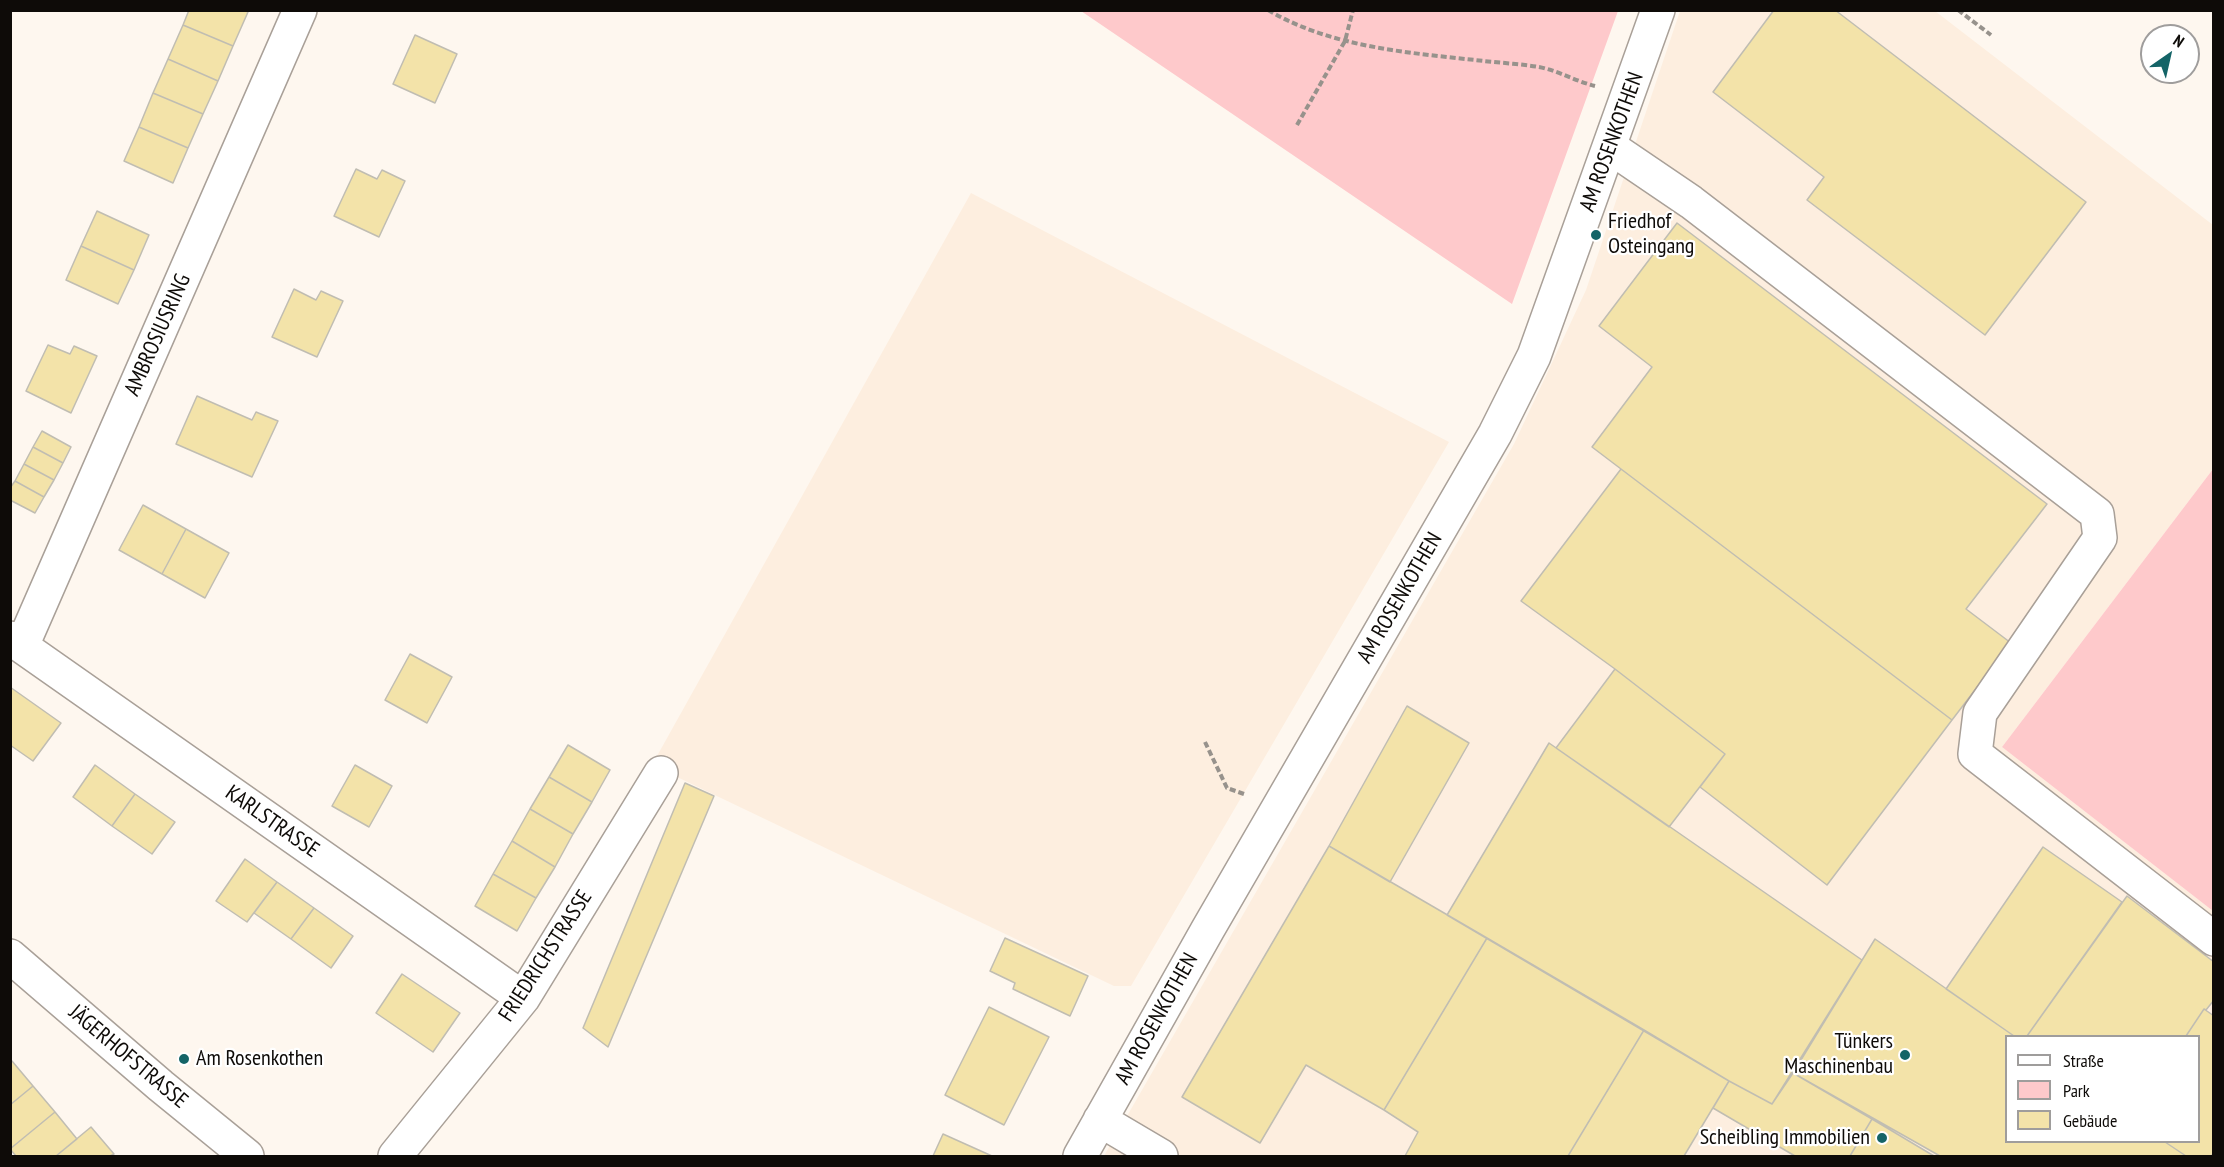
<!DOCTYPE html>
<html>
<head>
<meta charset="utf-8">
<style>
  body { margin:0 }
  #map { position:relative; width:2224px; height:1167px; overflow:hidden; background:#fef7ef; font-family:"PT Sans Narrow",sans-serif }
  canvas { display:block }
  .frame { position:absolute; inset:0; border:12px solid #0e0b08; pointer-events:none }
  .legend { position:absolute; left:2005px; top:1035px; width:195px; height:108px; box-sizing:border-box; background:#fff; border:2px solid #9f9d9c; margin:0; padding:8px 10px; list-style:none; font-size:18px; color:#0e0b08 }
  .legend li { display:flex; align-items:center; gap:12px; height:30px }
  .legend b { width:30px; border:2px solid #9f9d9c }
  .north { position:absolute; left:2140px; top:24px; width:60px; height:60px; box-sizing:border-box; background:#fff; border:2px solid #9f9d9c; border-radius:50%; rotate:34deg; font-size:16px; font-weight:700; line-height:24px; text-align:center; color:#0e0b08 }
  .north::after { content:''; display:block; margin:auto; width:21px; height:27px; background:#146467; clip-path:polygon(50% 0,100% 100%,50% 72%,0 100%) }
</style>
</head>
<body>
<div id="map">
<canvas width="2224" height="1167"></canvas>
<div class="frame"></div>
<ul class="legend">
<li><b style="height:8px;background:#fff"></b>Straße</li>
<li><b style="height:16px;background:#fec9cb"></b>Park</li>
<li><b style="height:16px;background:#f3e3a9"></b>Gebäude</li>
</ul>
<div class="north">N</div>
</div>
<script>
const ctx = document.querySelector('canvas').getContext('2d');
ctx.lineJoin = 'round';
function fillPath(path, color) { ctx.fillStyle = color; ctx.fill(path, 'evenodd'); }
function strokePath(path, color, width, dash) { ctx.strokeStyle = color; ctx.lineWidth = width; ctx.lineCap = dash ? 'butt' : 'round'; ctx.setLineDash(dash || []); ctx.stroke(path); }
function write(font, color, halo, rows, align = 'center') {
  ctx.font = font + ' "PT Sans Narrow",sans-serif'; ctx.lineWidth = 4.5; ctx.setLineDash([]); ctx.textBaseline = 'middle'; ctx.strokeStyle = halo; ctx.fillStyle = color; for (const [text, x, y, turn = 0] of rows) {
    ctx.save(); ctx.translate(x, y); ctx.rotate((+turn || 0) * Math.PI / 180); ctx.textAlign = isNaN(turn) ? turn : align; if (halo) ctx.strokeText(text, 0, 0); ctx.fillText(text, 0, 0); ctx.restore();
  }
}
const built = new Path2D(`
  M 1680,11 L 1935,11 L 2213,225 L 2213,469 L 2002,747 L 2213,911 L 2213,1156 L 1104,1156 L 1514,444 L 1586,290 ZM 2006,1036 L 2198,1036 L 2198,1142 L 2006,1142 Z
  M 971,193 L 1449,442 L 1131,986 L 1114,986 L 652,765 Z`);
const green = new Path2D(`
  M 1081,11 L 1618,11 L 1512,304 Z
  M 2213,469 L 2213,911 L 2002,747 Z`);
const building = new Path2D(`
  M 189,10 L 244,10 L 248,12 L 233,46 L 183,25 Z
  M 1774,10 L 1835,10 L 2086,202 L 1985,335 L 1807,200 L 1824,177 L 1713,92 Z
  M 183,25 L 233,46 L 218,81 L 168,59 Z
  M 415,35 L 457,54 L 435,103 L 393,84 Z
  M 168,59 L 218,81 L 203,114 L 153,93 Z
  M 153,93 L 203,114 L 188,148 L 139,127 Z
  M 139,127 L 188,148 L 173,183 L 124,161 Z
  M 356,169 L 377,179 L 382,170 L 405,181 L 379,237 L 334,216 Z
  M 97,211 L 149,235 L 134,270 L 81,246 Z
  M 1677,223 L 2047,504 L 1966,609 L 2011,643 L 1952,720 L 1592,447 L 1652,367 L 1599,326 Z
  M 81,246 L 134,270 L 118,304 L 66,280 Z
  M 294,289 L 316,300 L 321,291 L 343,301 L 317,357 L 272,337 Z
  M 48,345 L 70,354 L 74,346 L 97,356 L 71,413 L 26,391 Z
  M 197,396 L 252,420 L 256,412 L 278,421 L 252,477 L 176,444 Z
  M 42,431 L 71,447 L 63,463 L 33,447 Z
  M 33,447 L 63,463 L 54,480 L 24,464 Z
  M 24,464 L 54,480 L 44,497 L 15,481 Z
  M 1621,469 L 1952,720 L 1827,885 L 1700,787 L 1725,754 L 1615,669 L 1521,601 Z
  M 15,481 L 44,497 L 35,513 L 10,500 L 10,488 Z
  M 143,505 L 186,529 L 162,574 L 119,550 Z
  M 186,529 L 229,553 L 205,598 L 162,574 Z
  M 410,654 L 452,677 L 427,723 L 385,700 Z
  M 1615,669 L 1725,754 L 1669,827 L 1556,748 Z
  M 10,687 L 61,723 L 33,761 L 10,745 Z
  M 1407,706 L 1469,743 L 1390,882 L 1329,846 Z
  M 1549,743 L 1862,960 L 1772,1104 L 1729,1081 L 1447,915 Z
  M 568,745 L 610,770 L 592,802 L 549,777 Z
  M 95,765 L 135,794 L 112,826 L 73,797 Z
  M 355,765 L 392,786 L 369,827 L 332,806 Z
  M 549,777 L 592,802 L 573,834 L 530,809 Z
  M 685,783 L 714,796 L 608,1047 L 583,1028 Z
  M 135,794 L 175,822 L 152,854 L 112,826 Z
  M 530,809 L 573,834 L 555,867 L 512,841 Z
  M 512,841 L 555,867 L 536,898 L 493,874 Z
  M 1329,846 L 1487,938 L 1384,1110 L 1306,1065 L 1260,1143 L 1182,1097 Z
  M 2043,847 L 2122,902 L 2027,1036 L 2014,1036 L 1946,989 Z
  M 245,859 L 277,882 L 247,922 L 216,901 Z
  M 493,874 L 536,898 L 517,931 L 475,906 Z
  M 277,882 L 314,908 L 291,939 L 254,913 Z
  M 2127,896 L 2214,962 L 2214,1000 L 2206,1010 L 2204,1009 L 2186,1036 L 2027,1036 Z
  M 314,908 L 353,936 L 331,968 L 291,939 Z
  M 1005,938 L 1088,976 L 1070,1016 L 1013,989 L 1015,983 L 990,971 Z
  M 1487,938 L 1644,1030 L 1568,1156 L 1405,1156 L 1418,1132 L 1384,1110 Z
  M 1875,939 L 2014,1036 L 2006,1036 L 2006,1142 L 2165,1142 L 2186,1156 L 1940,1156 L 1793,1073 Z
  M 402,974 L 460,1013 L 433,1052 L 376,1013 Z
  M 989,1007 L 1049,1037 L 1004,1125 L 945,1095 Z
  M 2204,1009 L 2214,1016 L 2214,1153 L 2211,1156 L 2186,1156 L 2165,1142 L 2198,1142 L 2198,1036 L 2186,1036 Z
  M 1644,1030 L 1729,1081 L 1684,1156 L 1568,1156 Z
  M 12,1061 L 33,1086 L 10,1105 L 10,1062 Z
  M 1793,1073 L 1872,1119 L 1850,1156 L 1795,1156 L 1713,1108 L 1729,1081 L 1772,1104 Z
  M 33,1086 L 55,1112 L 10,1149 L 10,1105 Z
  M 55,1112 L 77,1139 L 56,1156 L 16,1156 L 10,1149 Z
  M 1872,1119 L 1934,1156 L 1850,1156 Z
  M 91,1127 L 114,1154 L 110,1156 L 56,1156 Z
  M 943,1134 L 992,1156 L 933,1156 Z`);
const path = new Path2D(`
  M 1268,10 C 1332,48 1412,53 1484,61 C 1502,63 1521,64 1539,67 C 1559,71 1575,81 1595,86
  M 1958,10 L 1991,35
  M 1297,125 L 1345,41 L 1353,10
  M 1205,742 L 1227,788 L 1244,794`);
const minor = new Path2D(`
  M 1610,147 L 1691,202 L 2097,514 L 2100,538 L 1980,713 L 1975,754 L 2214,939
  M 10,638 L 523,998
  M 22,646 L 300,10
  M 10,956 L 161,1086 L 247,1156
  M 1100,1120 L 1161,1156
  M 395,1156 L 523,998 L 661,773
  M 1080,1156 L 1208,929 L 1495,434 L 1534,356 L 1658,10`);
const markers = [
  [1596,235,6,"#146467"],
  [1905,1055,6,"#146467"],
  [184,1059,6,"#146467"],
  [1882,1138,6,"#146467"]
];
const streetNames = [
  ["AM ROSENKOTHEN",1612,142,-70],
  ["AMBROSIUSRING",158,335,-66],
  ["AM ROSENKOTHEN",1400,598,-60],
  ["KARLSTRASSE",272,822,35],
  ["FRIEDRICHSTRASSE",546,956,-57],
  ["AM ROSENKOTHEN",1157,1019,-61],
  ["JÄGERHOFSTRASSE",128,1057,40]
];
const poiNames = [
  ["Friedhof",1608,222],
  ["Osteingang",1608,247],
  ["Tünkers",1893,1042,"right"],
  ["Maschinenbau",1893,1067,"right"],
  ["Am Rosenkothen",196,1059],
  ["Scheibling Immobilien",1870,1138,"right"]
];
fillPath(built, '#fdeedf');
fillPath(green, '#fec9cb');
fillPath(building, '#f3e3a9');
strokePath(building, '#c0bdb2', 1.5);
strokePath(minor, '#a9a098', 36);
strokePath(path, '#97928c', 4, [6, 3]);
strokePath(minor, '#fff', 33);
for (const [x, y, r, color] of markers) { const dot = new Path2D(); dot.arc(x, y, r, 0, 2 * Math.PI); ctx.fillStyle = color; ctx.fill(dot); strokePath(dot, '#fff', 2); }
write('22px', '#0e0b08', '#fff', streetNames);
write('22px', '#0e0b08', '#fff', poiNames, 'left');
</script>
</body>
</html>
